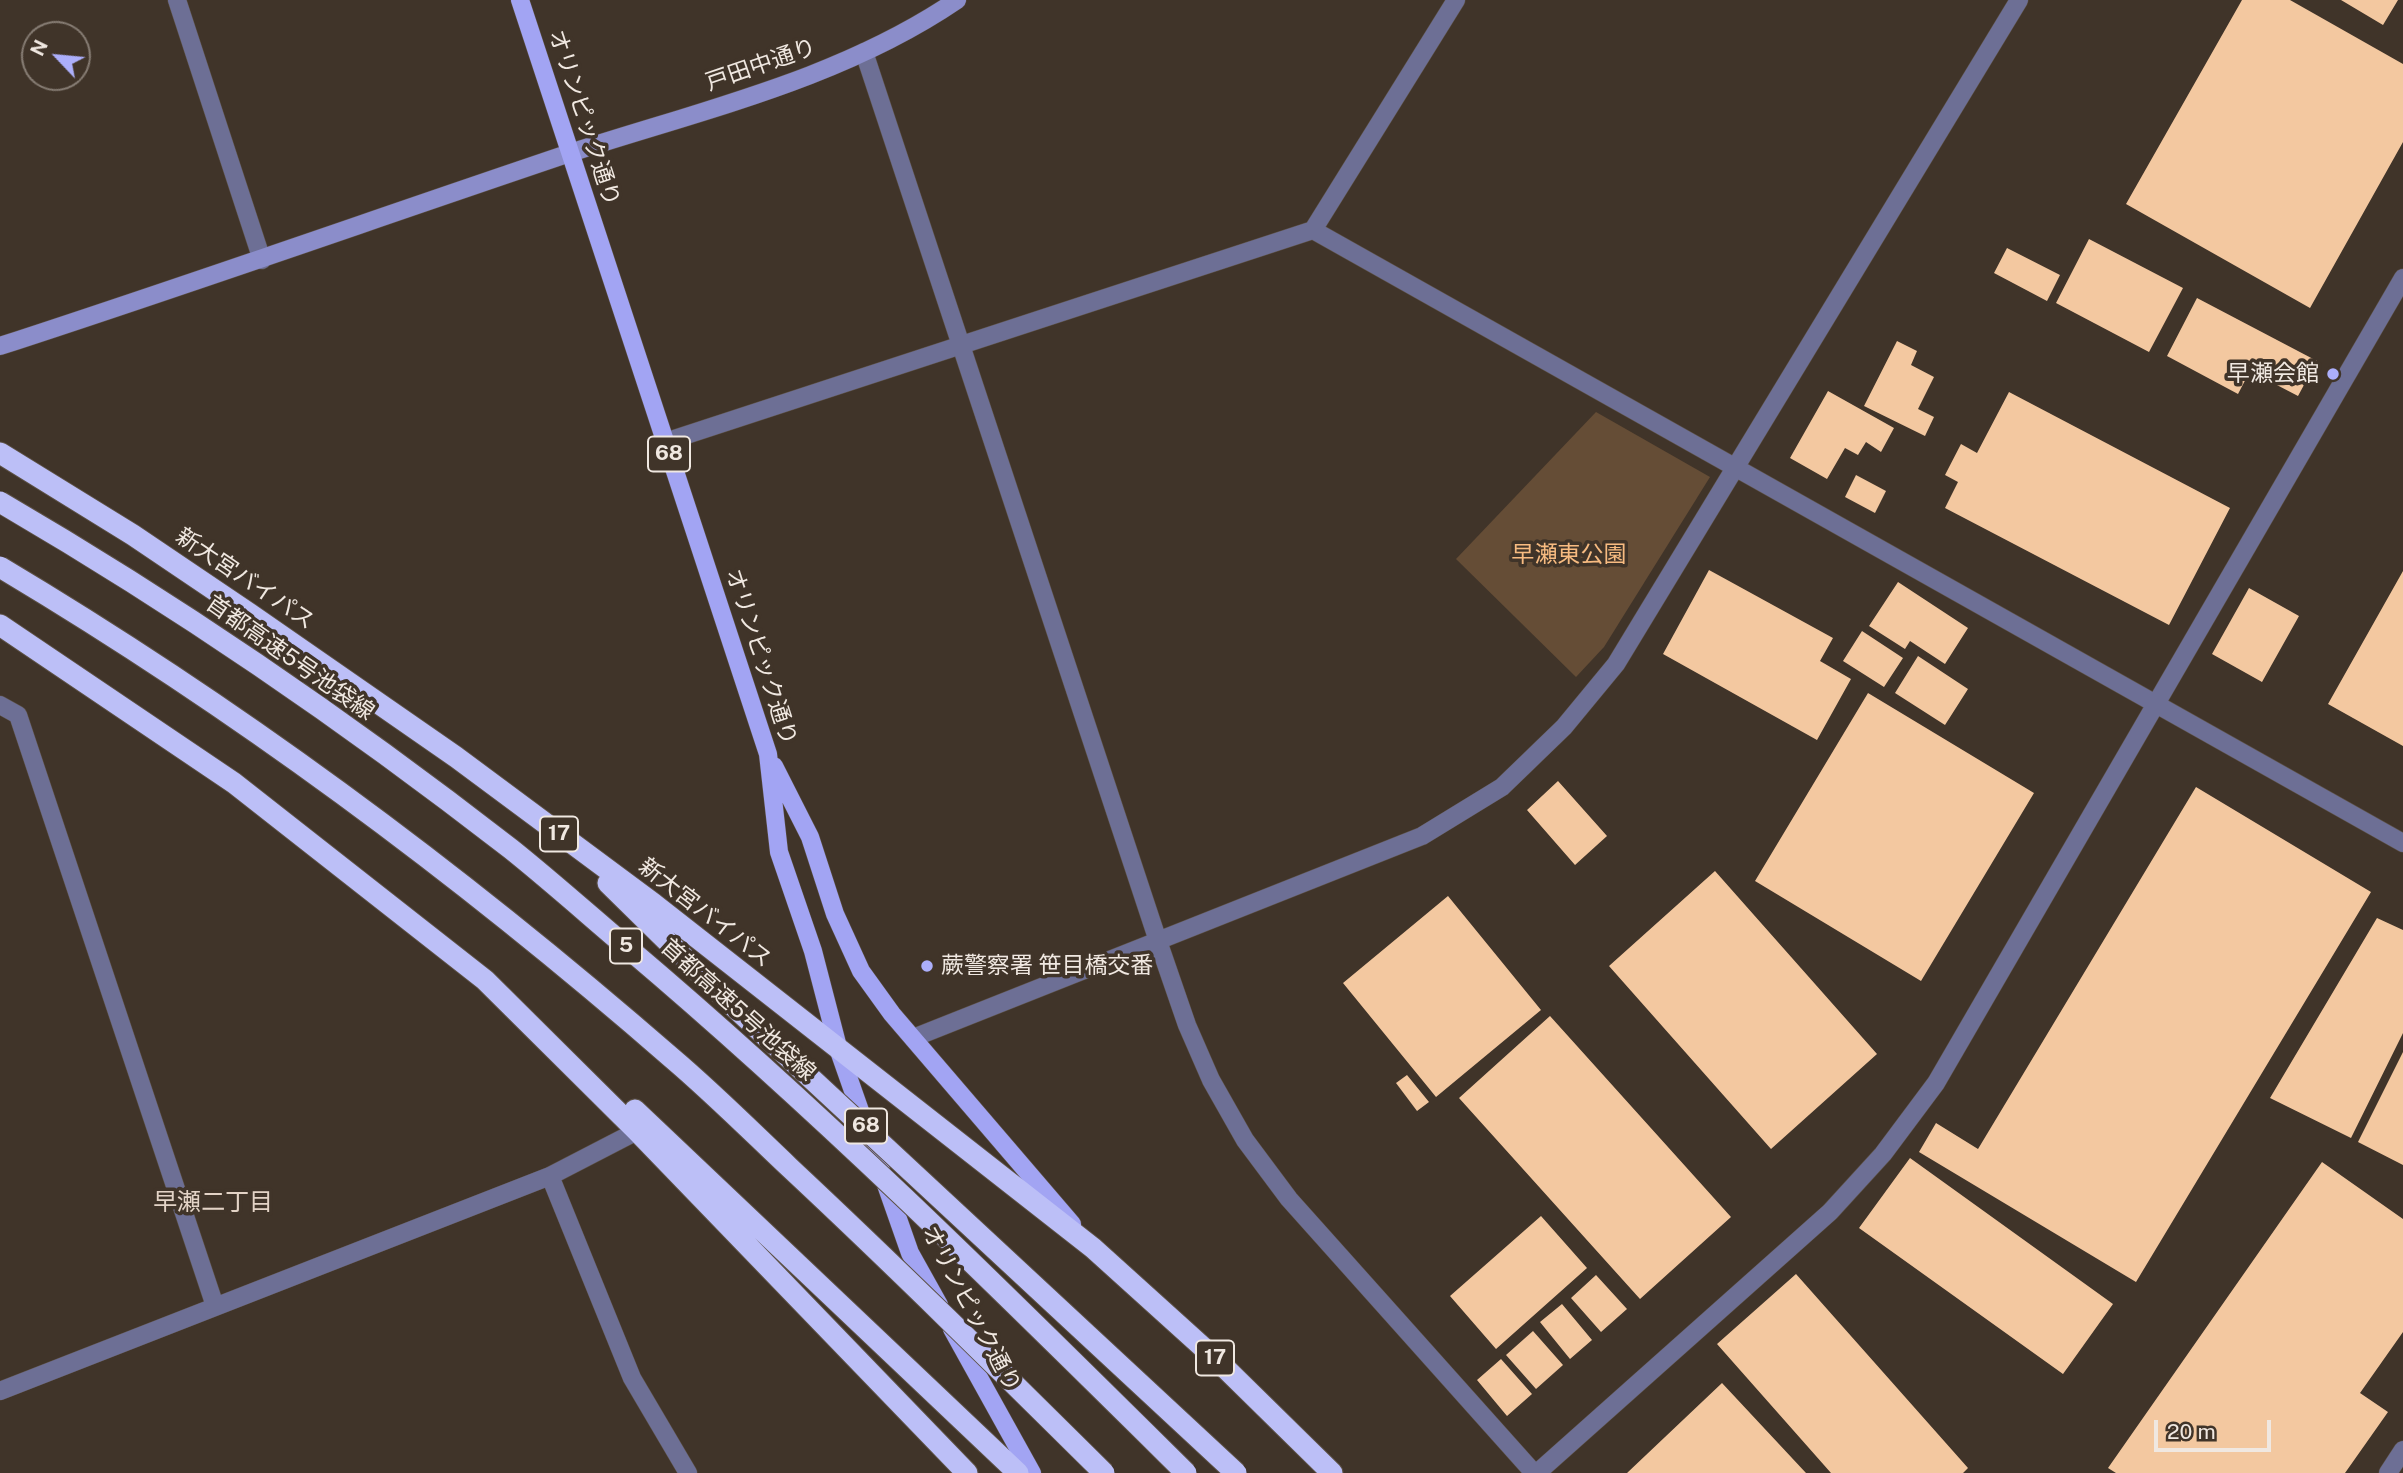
<!DOCTYPE html>
<html>
<head>
<meta charset="utf-8">
<style>
  body { margin:0 }
  #map { position:relative; width:2403px; height:1473px; overflow:hidden; background:#403429; font-family:"Public Sans",sans-serif }
  canvas { display:block }
  .north { position:absolute; left:21px; top:21px; width:70px; height:70px; box-sizing:border-box; background:#403429; border:2px solid #867c73; border-radius:50%; rotate:296deg; font-size:19px; font-weight:700; line-height:28px; text-align:center; color:#f0e8e1 }
  .north::after { content:''; display:block; margin:auto; width:24px; height:32px; background:#acaffb; clip-path:polygon(50% 0,100% 100%,50% 72%,0 100%) }
  .scale { position:absolute; left:2154px; top:1420px; width:117px; height:32px; box-sizing:border-box; border:4px solid #f0e8e1; border-top:0; padding-left:9px; font-size:21px; line-height:24px; white-space:nowrap; color:#f0e8e1; -webkit-text-stroke:5px #403429; paint-order:stroke }
</style>
</head>
<body>
<div id="map">
<canvas width="2403" height="1473"></canvas>
<div class="north">N</div>
<div class="scale">20 m</div>
</div>
<script>
const ctx = document.querySelector('canvas').getContext('2d');
ctx.lineJoin = 'round';
function fillPath(path, color) { ctx.fillStyle = color; ctx.fill(path, 'evenodd'); }
function strokePath(path, color, width, dash) { ctx.strokeStyle = color; ctx.lineWidth = width; ctx.lineCap = dash ? 'butt' : 'round'; ctx.setLineDash(dash || []); ctx.stroke(path); }
function write(font, color, halo, rows, align = 'center') {
  ctx.font = font + ' "Public Sans","Noto Sans JP",sans-serif'; ctx.lineWidth = 7; ctx.setLineDash([]); ctx.textBaseline = 'middle'; ctx.strokeStyle = halo; ctx.fillStyle = color; for (const [text, x, y, turn = 0] of rows) {
    ctx.save(); ctx.translate(x, y); ctx.rotate((+turn || 0) * Math.PI / 180); ctx.textAlign = isNaN(turn) ? turn : align; if (halo) ctx.strokeText(text, 0, 0); ctx.fillText(text, 0, 0); ctx.restore();
  }
}
const green = new Path2D(`
  M 1596,412 L 1710,477 L 1604,647 L 1576,677 L 1456,559 Z`);
const building = new Path2D(`
  M 2242,0 L 2290,0 L 2403,64 L 2403,142 L 2310,308 L 2126,204 Z
  M 2341,0 L 2398,0 L 2383,25 Z
  M 2089,239 L 2183,288 L 2149,352 L 2056,303 Z
  M 2007,248 L 2060,275 L 2047,301 L 1994,273 Z
  M 2197,298 L 2317,361 L 2298,396 L 2250,371 L 2238,394 L 2167,356 Z
  M 1897,341 L 1917,351 L 1911,365 L 1934,377 L 1918,409 L 1934,417 L 1925,436 L 1864,406 Z
  M 1828,391 L 1894,428 L 1881,452 L 1866,442 L 1858,455 L 1845,448 L 1827,479 L 1790,458 Z
  M 2009,392 L 2230,508 L 2169,625 L 1945,508 L 1958,482 L 1945,475 L 1961,444 L 1977,453 Z
  M 1856,475 L 1886,491 L 1875,513 L 1845,497 Z
  M 1709,570 L 1833,638 L 1820,661 L 1851,679 L 1817,740 L 1663,654 Z
  M 2403,571 L 2403,746 L 2328,704 Z
  M 1898,582 L 1968,628 L 1945,664 L 1910,641 L 1905,649 L 1869,626 Z
  M 2249,588 L 2299,616 L 2262,682 L 2212,654 Z
  M 1862,631 L 1903,658 L 1884,687 L 1843,661 Z
  M 1918,656 L 1968,689 L 1945,725 L 1895,693 Z
  M 1868,693 L 2034,793 L 1921,981 L 1755,881 Z
  M 1558,781 L 1607,836 L 1575,865 L 1527,810 Z
  M 2196,787 L 2371,892 L 2136,1282 L 1919,1152 L 1936,1123 L 1978,1149 Z
  M 1715,871 L 1877,1054 L 1771,1149 L 1609,966 Z
  M 1448,896 L 1541,1010 L 1436,1097 L 1343,983 Z
  M 2377,918 L 2403,930 L 2403,1033 L 2351,1138 L 2270,1098 Z
  M 1550,1016 L 1731,1217 L 1640,1299 L 1459,1098 Z
  M 2403,1052 L 2403,1165 L 2358,1142 Z
  M 1407,1075 L 1429,1102 L 1417,1111 L 1396,1083 Z
  M 1910,1158 L 2113,1304 L 2063,1374 L 1859,1228 Z
  M 2322,1162 L 2403,1219 L 2403,1332 L 2360,1393 L 2388,1412 L 2345,1473 L 2116,1473 L 2108,1468 Z
  M 1541,1216 L 1587,1268 L 1496,1349 L 1450,1296 Z
  M 1796,1274 L 1968,1468 L 1963,1473 L 1831,1473 L 1717,1344 Z
  M 1596,1275 L 1627,1309 L 1601,1332 L 1571,1298 Z
  M 1562,1304 L 1592,1340 L 1570,1359 L 1540,1322 Z
  M 1533,1331 L 1563,1365 L 1536,1389 L 1506,1355 Z
  M 1501,1359 L 1532,1394 L 1507,1416 L 1477,1380 Z
  M 1722,1383 L 1806,1473 L 1627,1473 Z`);
const street = new Path2D(`
  M 177,0 L 262,260
  M 864,52 L 1158,941 L 1187,1025 L 1211,1080 L 1245,1140 L 1289,1199 L 1534,1473
  M 1313,230 L 2403,843
  M 665,442 L 1313,230 L 1456,0
  M 0,705 L 18,715 L 215,1306
  M 913,1038 L 1422,836 L 1502,787 L 1564,727 L 1616,664 L 2019,0
  M 550,1176 L 632,1378 L 688,1473
  M 0,1391 L 550,1176 L 637,1131
  M 1537,1473 L 1830,1212 L 1883,1154 L 1936,1083 L 2403,278
  M 2388,1473 L 2403,1450`);
const secondary = new Path2D(`
  M 0,346 C 191,284 380,217 570,153 C 702,110 841,79 957,0`);
const primary = new Path2D(`
  M 520,0 L 768,754 L 779,852 L 813,951 L 839,1051 L 910,1253 L 939,1305
  M 774,766 L 810,837 L 835,914 L 861,971 L 892,1014 L 1072,1224
  M 952,1329 L 1032,1473`);
const highway = new Path2D(`
  M 0,453 L 133,535 L 250,614 L 456,757 L 654,904 L 1093,1248 L 1217,1360 L 1332,1473
  M 0,625 L 234,783 L 485,980 L 637,1131 L 967,1473
  M 608,883 L 731,1004
  M 635,1110 L 1018,1473`);
const highwayBridge = new Path2D(`
  M 0,502 C 177,605 349,723 511,849 C 551,881 590,916 629,949 C 824,1114 1004,1293 1186,1473
  M 0,567 C 240,710 463,876 673,1059 C 713,1093 751,1131 789,1167 C 896,1267 1000,1370 1104,1473
  M 731,1004 L 1236,1473`);
const markers = [
  [2333,374,7,"#acaffb"],
  [927,966,7,"#acaffb"]
];
const shields = [
  [669,454,42],
  [559,834,38],
  [626,946,32],
  [866,1126,42],
  [1215,1358,38]
];
const shieldNames = [
  ["68",669,454],
  ["17",559,834],
  ["5",626,946],
  ["68",866,1126],
  ["17",1215,1358]
];
const streetNames = [
  ["戸田中通り",761,65,-19],
  ["オリンピック通り",584,118,72],
  ["新大宮バイパス",245,579,34],
  ["オリンピック通り",761,657,72],
  ["首都高速5号池袋線",290,658,35],
  ["新大宮バイパス",705,913,38],
  ["首都高速5号池袋線",738,1010,42],
  ["オリンピック通り",971,1309,62]
];
const poiNames = [
  ["早瀬会館",2319,374],
  ["蕨警察署 笹目橋交番",941,966,"left"]
];
const parkNames = [
  ["早瀬東公園",1569,555]
];
const neighbourhoodNames = [
  ["早瀬二丁目",213,1203]
];
fillPath(green, '#654d36');
fillPath(building, '#f3c8a0');
strokePath(street, '#5c5146', 19);
strokePath(secondary, '#5c5146', 19);
strokePath(primary, '#5c5146', 19);
strokePath(highway, '#5c5146', 23);
strokePath(street, '#6d6f95', 18);
strokePath(secondary, '#8b8dca', 18);
strokePath(primary, '#a2a4f3', 18);
strokePath(highway, '#bcbff7', 21);
strokePath(highwayBridge, '#5c5146', 23, []);
strokePath(highwayBridge, '#bcbff7', 21);
for (const [x, y, r, color] of markers) { const dot = new Path2D(); dot.arc(x, y, r, 0, 2 * Math.PI); ctx.fillStyle = color; ctx.fill(dot); strokePath(dot, '#403429', 2.5); }
for (const [x, y, w] of shields) { const box = new Path2D(); box.roundRect(x - w / 2, y - 17.5, w, 35, 5); ctx.fillStyle = '#403429'; ctx.fill(box); strokePath(box, '#f0e8e1', 2); }
write('bold 21px', '#f0e8e1', null, shieldNames);
write('23px', '#f0e8e1', '#403429', streetNames);
write('23px', '#f0e8e1', '#403429', poiNames, 'right');
write('23px', '#f7bb81', '#403429', parkNames);
write('24px', '#e3d3c6', '#403429', neighbourhoodNames);
</script>
</body>
</html>
